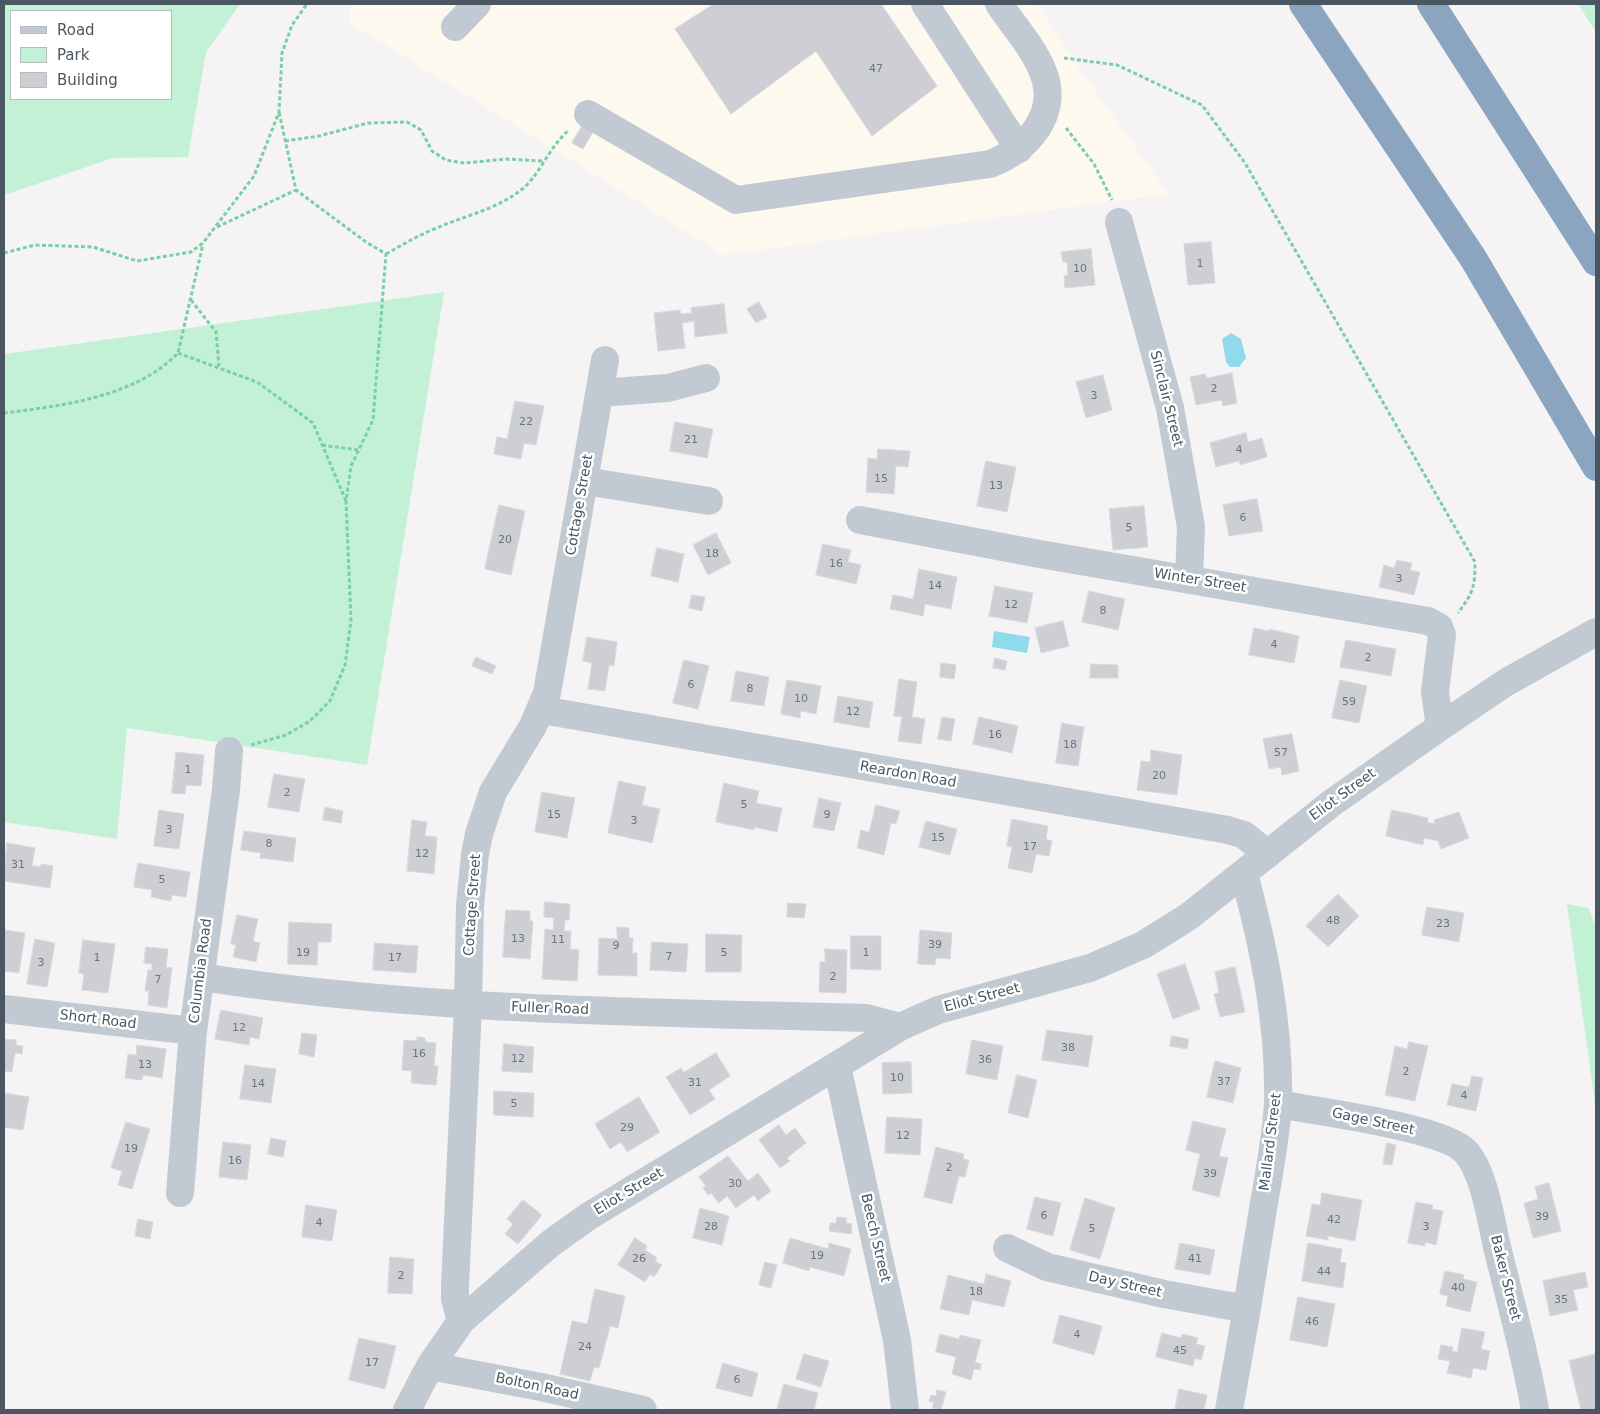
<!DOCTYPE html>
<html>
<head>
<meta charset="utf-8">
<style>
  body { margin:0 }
  #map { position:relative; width:1600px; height:1414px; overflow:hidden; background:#f5f3f3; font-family:"DejaVu Sans",sans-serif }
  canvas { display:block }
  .frame { position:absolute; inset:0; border:5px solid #4a5661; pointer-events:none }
  .legend { position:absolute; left:10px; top:10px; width:162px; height:90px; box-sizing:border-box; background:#fff; border:1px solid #b7bbc0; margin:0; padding:6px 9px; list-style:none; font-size:15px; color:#4a5661 }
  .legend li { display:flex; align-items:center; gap:10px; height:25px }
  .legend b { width:25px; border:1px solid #b7bbc0 }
</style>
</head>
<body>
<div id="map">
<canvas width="1600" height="1414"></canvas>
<div class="frame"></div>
<ul class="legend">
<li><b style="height:6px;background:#c1cad2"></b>Road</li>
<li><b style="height:14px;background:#c3f1d5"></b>Park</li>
<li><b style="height:14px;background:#cdcfd5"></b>Building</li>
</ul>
</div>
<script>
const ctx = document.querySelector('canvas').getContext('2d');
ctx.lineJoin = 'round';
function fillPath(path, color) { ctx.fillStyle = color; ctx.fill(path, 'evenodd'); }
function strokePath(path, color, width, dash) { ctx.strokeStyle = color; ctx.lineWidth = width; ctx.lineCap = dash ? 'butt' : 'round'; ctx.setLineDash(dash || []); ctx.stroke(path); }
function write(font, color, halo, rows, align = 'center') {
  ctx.font = font + ' "DejaVu Sans",sans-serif'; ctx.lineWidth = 5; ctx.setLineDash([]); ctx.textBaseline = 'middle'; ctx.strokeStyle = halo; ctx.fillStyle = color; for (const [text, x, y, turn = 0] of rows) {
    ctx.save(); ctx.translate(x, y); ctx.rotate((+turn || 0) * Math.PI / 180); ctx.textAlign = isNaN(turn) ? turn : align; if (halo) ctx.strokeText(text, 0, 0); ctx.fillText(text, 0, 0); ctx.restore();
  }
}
const commercial = new Path2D(`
  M 349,4 L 1038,4 L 1064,47 L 1169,194 L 723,255 L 349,22 Z`);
const green = new Path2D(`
  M 4,4 L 240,4 L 206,52 L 188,157 L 113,158 L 4,195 ZM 11,11 L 171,11 L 171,99 L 11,99 Z
  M 1578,4 L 1596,4 L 1596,32 Z
  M 444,292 L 367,765 L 127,728 L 117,839 L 4,822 L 4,354 Z
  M 1567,904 L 1588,908 L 1596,926 L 1596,1110 Z`);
const water = new Path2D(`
  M 1231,333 L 1241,339 L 1246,358 L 1239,367 L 1230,367 L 1226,362 L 1222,339 Z
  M 994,631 L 1030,637 L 1027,653 L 992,647 Z`);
const building = new Path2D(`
  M 714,4 L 881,4 L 937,86 L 872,136 L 816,51 L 731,114 L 675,29 Z
  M 582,126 L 593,132 L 583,149 L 572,143 Z
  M 1211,242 L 1215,283 L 1188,285 L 1184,244 Z
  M 1091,249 L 1095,285 L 1065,288 L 1064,276 L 1068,275 L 1067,262 L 1063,262 L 1061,252 Z
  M 759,302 L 767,317 L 756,323 L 747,309 Z
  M 724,304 L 727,333 L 695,337 L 694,321 L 682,323 L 685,348 L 658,351 L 654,313 L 680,310 L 681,314 L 692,313 L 691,308 Z
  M 1232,373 L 1237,403 L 1223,406 L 1222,400 L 1196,405 L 1190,377 L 1205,374 L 1207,378 Z
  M 1103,375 L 1112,410 L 1086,418 L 1076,382 Z
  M 515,401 L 544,406 L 536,445 L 524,443 L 521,459 L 494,454 L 497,437 L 507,439 Z
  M 675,422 L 713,429 L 707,458 L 670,451 Z
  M 1246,433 L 1248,442 L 1262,438 L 1267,457 L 1240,465 L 1239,461 L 1216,467 L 1210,443 Z
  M 878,449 L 910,451 L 908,467 L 896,466 L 894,494 L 866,492 L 868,458 L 877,459 Z
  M 986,461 L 1016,467 L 1007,512 L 977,506 Z
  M 1257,499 L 1263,531 L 1229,536 L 1223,505 Z
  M 499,505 L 525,511 L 511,575 L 485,569 Z
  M 1144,506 L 1148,547 L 1113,550 L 1109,509 Z
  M 716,533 L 731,563 L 708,575 L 693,545 Z
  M 823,544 L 851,550 L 848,562 L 861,565 L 856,584 L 816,575 Z
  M 657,548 L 684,554 L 678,582 L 651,576 Z
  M 1397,560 L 1412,563 L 1410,570 L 1420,572 L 1414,595 L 1379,587 L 1384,565 L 1394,568 Z
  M 919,569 L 957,577 L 951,609 L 925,604 L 923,616 L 890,609 L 893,595 L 913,599 Z
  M 995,586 L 1033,593 L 1027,623 L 989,616 Z
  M 1089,591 L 1125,599 L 1118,630 L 1082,622 Z
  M 692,595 L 705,597 L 702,611 L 689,608 Z
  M 1063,621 L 1069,646 L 1041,653 L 1035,628 Z
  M 1254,628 L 1269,631 L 1269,629 L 1299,636 L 1294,663 L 1249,655 Z
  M 587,637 L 617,642 L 614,666 L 609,665 L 605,691 L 588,689 L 592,663 L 583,661 Z
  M 1346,640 L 1396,649 L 1391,676 L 1340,667 Z
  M 476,657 L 496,666 L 492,674 L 472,666 Z
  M 995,658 L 1007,661 L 1005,670 L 993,668 Z
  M 684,660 L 709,666 L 698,709 L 673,703 Z
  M 941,663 L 956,665 L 954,679 L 940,677 Z
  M 1091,664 L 1118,665 L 1118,678 L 1090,678 Z
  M 736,671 L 769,677 L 764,706 L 731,701 Z
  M 899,679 L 917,682 L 912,717 L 925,719 L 921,744 L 898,741 L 902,717 L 894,716 Z
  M 787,680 L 821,686 L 816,714 L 801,711 L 800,718 L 781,714 Z
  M 1340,680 L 1367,686 L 1359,723 L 1332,718 Z
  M 838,696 L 873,702 L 869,728 L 834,722 Z
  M 942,717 L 955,719 L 951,741 L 938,739 Z
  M 979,717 L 1018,726 L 1012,753 L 973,744 Z
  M 1062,723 L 1084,727 L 1078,766 L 1056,763 Z
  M 1292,734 L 1299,771 L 1282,775 L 1281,767 L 1269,769 L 1263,739 Z
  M 1151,750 L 1182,755 L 1177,795 L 1137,790 L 1141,761 L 1150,762 Z
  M 176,752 L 204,755 L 201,786 L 186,785 L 185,794 L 172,793 Z
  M 274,774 L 305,779 L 299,812 L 268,807 Z
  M 619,781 L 646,787 L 642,805 L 660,809 L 652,843 L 608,833 Z
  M 724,783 L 759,791 L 756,803 L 782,808 L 777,832 L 754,827 L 754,830 L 716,822 Z
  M 542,792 L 575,798 L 567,838 L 535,832 Z
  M 819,798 L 841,803 L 834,831 L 813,827 Z
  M 876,805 L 900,811 L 896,824 L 891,823 L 884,855 L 857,848 L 861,830 L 869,832 Z
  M 325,807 L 343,811 L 341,823 L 323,820 Z
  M 159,810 L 184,814 L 179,849 L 154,846 Z
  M 1392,810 L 1428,818 L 1427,822 L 1435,824 L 1434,820 L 1459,812 L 1469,838 L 1441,849 L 1438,841 L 1424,838 L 1423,845 L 1386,836 Z
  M 1012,819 L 1048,826 L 1046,839 L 1052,841 L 1049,856 L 1036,854 L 1032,873 L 1008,868 L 1012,847 L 1007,846 Z
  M 412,820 L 427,822 L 425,836 L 437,837 L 434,874 L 407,871 Z
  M 926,821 L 957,829 L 950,855 L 919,847 Z
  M 244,831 L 296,838 L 293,862 L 260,858 L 261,853 L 241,850 Z
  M 7,843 L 35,848 L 32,866 L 41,867 L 41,864 L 53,866 L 50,888 L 4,881 Z
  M 138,863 L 190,872 L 186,897 L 172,895 L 171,901 L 151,897 L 152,890 L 134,887 Z
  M 1338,894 L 1359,916 L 1328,947 L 1306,926 Z
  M 545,902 L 570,904 L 569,920 L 565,920 L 564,931 L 571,931 L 570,949 L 579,950 L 577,981 L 542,979 L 545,929 L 553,930 L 554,918 L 544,917 Z
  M 788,903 L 806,904 L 804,918 L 787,917 Z
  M 1427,907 L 1464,913 L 1459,942 L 1422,935 Z
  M 506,910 L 530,911 L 530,921 L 533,921 L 530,959 L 503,957 Z
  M 237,915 L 258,919 L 253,941 L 260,943 L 256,962 L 233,957 L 236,945 L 231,944 Z
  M 289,922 L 332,924 L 331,942 L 318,942 L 317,965 L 288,964 Z
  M 617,927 L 629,928 L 629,938 L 633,938 L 632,953 L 637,953 L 637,976 L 598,975 L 599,938 L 617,939 Z
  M 4,930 L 25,933 L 19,973 L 4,971 Z
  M 920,930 L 952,933 L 950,959 L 936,958 L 935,965 L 918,964 Z
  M 706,934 L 742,935 L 741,972 L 706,972 Z
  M 851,936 L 881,936 L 881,970 L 851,969 Z
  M 35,939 L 55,943 L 47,987 L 27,984 Z
  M 83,940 L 115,944 L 108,993 L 82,990 L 84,974 L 79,973 Z
  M 652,942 L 688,944 L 686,972 L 650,970 Z
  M 375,943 L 418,946 L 416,973 L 373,970 Z
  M 146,947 L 168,949 L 166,967 L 172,968 L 167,1008 L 148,1005 L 149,991 L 145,991 L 148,970 L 152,970 L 152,964 L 144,963 Z
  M 825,949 L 847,950 L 846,993 L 819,992 L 820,962 L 825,962 Z
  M 1185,964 L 1200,1009 L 1173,1019 L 1157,974 Z
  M 1235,967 L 1245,1012 L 1220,1017 L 1214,994 L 1219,993 L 1215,972 Z
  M 221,1010 L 263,1018 L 259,1039 L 250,1037 L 249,1045 L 215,1039 Z
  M 1047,1030 L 1093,1036 L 1088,1067 L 1042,1060 Z
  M 302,1033 L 317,1035 L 314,1057 L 299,1054 Z
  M 1172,1036 L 1189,1039 L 1187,1049 L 1170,1046 Z
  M 417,1037 L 425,1038 L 425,1042 L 436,1043 L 434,1066 L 438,1066 L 436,1085 L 411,1083 L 412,1071 L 402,1070 L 404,1040 L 417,1041 Z
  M 4,1039 L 16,1040 L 16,1045 L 23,1046 L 22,1054 L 15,1053 L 12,1072 L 4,1071 Z
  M 972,1040 L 1003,1046 L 997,1080 L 966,1074 Z
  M 1409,1042 L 1428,1046 L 1415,1101 L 1385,1095 L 1395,1046 L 1407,1049 Z
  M 504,1044 L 534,1047 L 532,1073 L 502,1071 Z
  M 137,1045 L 166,1049 L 162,1078 L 143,1075 L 142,1080 L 125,1078 L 128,1054 L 136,1055 Z
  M 716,1053 L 730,1076 L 709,1090 L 715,1099 L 690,1115 L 666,1077 L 681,1068 L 684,1072 Z
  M 1215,1061 L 1241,1068 L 1233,1103 L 1207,1097 Z
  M 911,1062 L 912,1093 L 883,1094 L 882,1063 Z
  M 245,1065 L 276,1069 L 271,1103 L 240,1099 Z
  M 1017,1075 L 1037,1080 L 1028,1118 L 1008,1113 Z
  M 1472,1076 L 1483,1078 L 1476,1111 L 1447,1105 L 1452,1084 L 1469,1087 Z
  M 494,1091 L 534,1093 L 533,1117 L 494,1115 Z
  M 4,1093 L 29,1097 L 23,1130 L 4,1127 Z
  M 639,1097 L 660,1132 L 627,1152 L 621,1142 L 610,1149 L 595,1124 Z
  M 887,1117 L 922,1119 L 920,1155 L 885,1153 Z
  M 1193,1121 L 1226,1129 L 1219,1156 L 1228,1158 L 1219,1197 L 1192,1190 L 1200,1154 L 1186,1150 Z
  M 126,1122 L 150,1129 L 132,1189 L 118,1185 L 122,1171 L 111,1168 Z
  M 779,1125 L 786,1135 L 795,1128 L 806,1143 L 787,1158 L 790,1161 L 780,1168 L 759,1140 Z
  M 271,1138 L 286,1141 L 283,1157 L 268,1154 Z
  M 223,1142 L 251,1145 L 247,1180 L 219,1177 Z
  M 1387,1143 L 1396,1145 L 1392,1165 L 1383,1164 Z
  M 936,1147 L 964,1154 L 963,1159 L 969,1160 L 965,1177 L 959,1176 L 952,1204 L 924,1197 Z
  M 728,1156 L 748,1181 L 758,1173 L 771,1191 L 758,1201 L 754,1195 L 736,1208 L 727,1196 L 719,1203 L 711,1193 L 708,1195 L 703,1188 L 706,1186 L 699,1177 Z
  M 1549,1183 L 1561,1231 L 1533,1238 L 1524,1203 L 1538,1199 L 1535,1187 Z
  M 1322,1193 L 1362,1200 L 1355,1241 L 1328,1236 L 1328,1240 L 1306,1236 L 1312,1204 L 1320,1205 Z
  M 1035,1197 L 1061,1203 L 1053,1236 L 1027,1229 Z
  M 1085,1198 L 1115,1208 L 1100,1259 L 1070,1250 Z
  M 523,1200 L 542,1215 L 518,1244 L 505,1234 L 513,1224 L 507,1219 Z
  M 1416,1202 L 1433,1205 L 1432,1209 L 1443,1211 L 1436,1245 L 1425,1242 L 1425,1246 L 1408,1243 Z
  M 306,1205 L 337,1210 L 332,1241 L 302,1237 Z
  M 700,1208 L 729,1216 L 722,1245 L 693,1238 Z
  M 837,1217 L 847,1218 L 846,1223 L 852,1224 L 851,1234 L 829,1231 L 830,1223 L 836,1223 Z
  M 138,1219 L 153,1222 L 150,1239 L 135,1236 Z
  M 635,1238 L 647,1246 L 645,1250 L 657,1258 L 655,1261 L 662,1265 L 654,1277 L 650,1274 L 645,1282 L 618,1265 Z
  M 790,1238 L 828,1249 L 829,1243 L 851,1249 L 844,1276 L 810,1267 L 809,1271 L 783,1263 Z
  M 1180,1243 L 1215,1250 L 1210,1275 L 1175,1269 Z
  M 1308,1243 L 1342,1249 L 1340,1262 L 1346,1263 L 1343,1288 L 1302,1281 Z
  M 390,1257 L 414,1259 L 412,1294 L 388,1293 Z
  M 765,1262 L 777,1265 L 771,1288 L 759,1285 Z
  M 1445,1271 L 1464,1275 L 1463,1279 L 1477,1282 L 1470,1312 L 1446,1306 L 1448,1296 L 1440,1294 Z
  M 1585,1272 L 1588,1287 L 1573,1290 L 1578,1310 L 1550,1316 L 1543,1281 Z
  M 986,1274 L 1011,1281 L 1004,1307 L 972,1300 L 969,1315 L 940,1309 L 948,1275 L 984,1284 Z
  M 595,1289 L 625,1296 L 618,1328 L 610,1326 L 599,1368 L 594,1367 L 590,1381 L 560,1374 L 572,1321 L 587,1324 Z
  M 1298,1297 L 1335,1304 L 1327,1347 L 1290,1340 Z
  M 1060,1315 L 1102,1326 L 1094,1355 L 1053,1343 Z
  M 1462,1328 L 1485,1332 L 1481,1349 L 1490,1351 L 1486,1370 L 1473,1368 L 1471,1378 L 1447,1373 L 1450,1361 L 1438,1359 L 1441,1345 L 1453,1347 L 1452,1351 L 1457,1352 Z
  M 1162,1333 L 1181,1338 L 1182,1334 L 1198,1338 L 1196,1344 L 1205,1346 L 1201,1360 L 1195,1358 L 1193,1366 L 1156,1357 Z
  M 940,1334 L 959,1339 L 960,1335 L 981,1340 L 975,1362 L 981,1364 L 980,1370 L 974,1369 L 971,1380 L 952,1374 L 956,1357 L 936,1352 Z
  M 359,1338 L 396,1346 L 385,1389 L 349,1380 Z
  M 804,1354 L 829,1361 L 821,1387 L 796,1379 Z
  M 1596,1354 L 1596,1410 L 1581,1410 L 1569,1361 Z
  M 723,1363 L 758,1373 L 752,1397 L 716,1388 Z
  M 784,1384 L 818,1393 L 814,1410 L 777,1410 Z
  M 1179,1389 L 1207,1395 L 1204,1410 L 1175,1410 Z
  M 937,1390 L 946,1392 L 941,1410 L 932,1408 L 934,1402 L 929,1401 L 931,1395 L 936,1396 Z`);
const path = new Path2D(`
  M 1064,58 L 1117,65 L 1202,105 L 1245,163 L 1475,562 C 1475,587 1473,593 1458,613
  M 1066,128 L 1094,164 L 1112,200
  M 285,141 L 319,136 L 368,123 L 407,122 L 421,130 L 432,151 L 446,160 L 464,163 L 507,159 L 542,161
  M 217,227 L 296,190
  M 4,253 L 35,245 L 93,247 L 137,261 L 191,252 L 203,243 L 254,176 L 279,112 L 282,53 L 292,25 L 307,4
  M 386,254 C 402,245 417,236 434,229 C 464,216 495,210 521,190 C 538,178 549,147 569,130
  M 191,300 L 216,332 L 219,366
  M 178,353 L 257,382 L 313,423 L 346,501
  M 4,413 C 61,406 136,397 178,353 L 203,244
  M 322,445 L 358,450
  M 251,745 L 286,735 L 310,721 L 330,701 L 345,665 L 351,620 L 346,501 L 351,466 L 373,420 L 386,254 L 366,242 L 296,190 L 279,112`);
const minor = new Path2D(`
  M 925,4 L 1019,149
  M 455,27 L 477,4
  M 588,114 L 736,200 L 990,164 C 1027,150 1060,114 1043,72 C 1034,48 1013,25 999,4
  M 1119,222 L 1170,408 L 1191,527 L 1189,579
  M 599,393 L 668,388 L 706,378
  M 585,481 L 709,501
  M 860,520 L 1034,553 L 1428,621 L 1439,627 L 1442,635 L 1435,692 L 1440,727
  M 542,710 L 1228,830 L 1244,835 L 1268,854
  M 201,977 C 421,1011 643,1012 866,1018 L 900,1027
  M 4,1009 L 193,1031
  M 837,1066 L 897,1340 L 905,1410
  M 1278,1104 C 1315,1111 1441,1127 1465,1151 C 1485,1172 1491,1223 1498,1251 C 1511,1304 1526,1357 1535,1410
  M 180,1193 L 193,1031 L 226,790 L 229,751
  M 1007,1248 L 1047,1267 L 1164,1294 L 1247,1309
  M 461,1321 L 455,1299 L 455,1286 L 468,1006 L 470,906 L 475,854 L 479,834 L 493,792 L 533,726 L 547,693 L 605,360
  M 430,1366 L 541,1387 L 643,1410
  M 407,1410 L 430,1366 L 461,1321 L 551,1243 L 589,1216 L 900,1027 L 938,1010 L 1090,968 L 1143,945 L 1188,917 L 1333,802 L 1440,727 L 1505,683 L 1596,632
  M 1229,1410 C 1241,1345 1252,1280 1262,1215 C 1268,1178 1276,1140 1278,1103 C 1280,1026 1264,948 1244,874`);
const highway = new Path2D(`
  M 1303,4 L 1473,258 L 1596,467
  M 1431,4 L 1596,262`);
const numberNames = [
  ["47",876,69],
  ["1",1200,264],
  ["10",1080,269],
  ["2",1214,389],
  ["3",1094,396],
  ["22",526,422],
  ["21",691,440],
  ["4",1239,450],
  ["15",881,479],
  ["13",996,486],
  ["6",1243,518],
  ["5",1129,528],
  ["20",505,540],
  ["18",712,554],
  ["16",836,564],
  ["3",1399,579],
  ["14",935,586],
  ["12",1011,605],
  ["8",1103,611],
  ["4",1274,645],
  ["2",1368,658],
  ["6",691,685],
  ["8",750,689],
  ["10",801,699],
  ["59",1349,702],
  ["12",853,712],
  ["16",995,735],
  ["18",1070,745],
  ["57",1281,753],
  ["1",188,770],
  ["20",1159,776],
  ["2",287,793],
  ["5",744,805],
  ["15",554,815],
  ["9",827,815],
  ["3",634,821],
  ["3",169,830],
  ["15",938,838],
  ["8",269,844],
  ["17",1030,847],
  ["12",422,854],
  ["31",18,865],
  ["5",162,880],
  ["48",1333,921],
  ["23",1443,924],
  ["13",518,939],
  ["11",558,940],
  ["39",935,945],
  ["9",616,946],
  ["19",303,953],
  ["5",724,953],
  ["1",866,953],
  ["7",669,957],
  ["1",97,958],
  ["17",395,958],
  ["3",41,963],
  ["2",833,977],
  ["7",158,980],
  ["12",239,1028],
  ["38",1068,1048],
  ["16",419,1054],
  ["12",518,1059],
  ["36",985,1060],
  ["13",145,1065],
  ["2",1406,1072],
  ["10",897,1078],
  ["37",1224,1082],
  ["31",695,1083],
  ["14",258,1084],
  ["4",1464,1096],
  ["5",514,1104],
  ["29",627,1128],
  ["12",903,1136],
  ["19",131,1149],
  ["16",235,1161],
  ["2",949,1168],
  ["39",1210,1174],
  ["30",735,1184],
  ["6",1044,1216],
  ["39",1542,1217],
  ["42",1334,1220],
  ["4",319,1223],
  ["28",711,1227],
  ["3",1426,1227],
  ["5",1092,1229],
  ["19",817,1256],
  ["26",639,1259],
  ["41",1195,1259],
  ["44",1324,1272],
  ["2",401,1276],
  ["40",1458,1288],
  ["18",976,1292],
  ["35",1561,1300],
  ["46",1312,1322],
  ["4",1077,1335],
  ["24",585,1347],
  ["45",1180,1351],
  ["17",372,1363],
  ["6",737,1380]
];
const streetNames = [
  ["Sinclair Street",1166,399,76],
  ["Cottage Street",580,505,-80],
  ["Winter Street",1200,581,9],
  ["Reardon Road",908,775,10],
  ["Eliot Street",1343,795,-36],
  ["Cottage Street",473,905,-86],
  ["Columbia Road",201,971,-83],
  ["Eliot Street",982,998,-15],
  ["Fuller Road",550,1009,2],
  ["Short Road",98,1020,7],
  ["Gage Street",1373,1122,12],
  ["Mallard Street",1271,1142,-83],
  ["Eliot Street",629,1192,-31],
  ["Beech Street",875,1238,77],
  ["Baker Street",1505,1278,76],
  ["Day Street",1125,1285,13],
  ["Bolton Road",537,1387,12]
];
fillPath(commercial, '#fdf9ef');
fillPath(green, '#c3f1d5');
fillPath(water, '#90daee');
fillPath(building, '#cdcfd5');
strokePath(building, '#d7d9de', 1);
strokePath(path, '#7ad0a6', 3, [4, 2.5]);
strokePath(minor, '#c1cad2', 28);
strokePath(highway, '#8ba5c1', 28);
write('11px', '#6b747e', null, numberNames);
write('14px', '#4a5661', '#fff', streetNames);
</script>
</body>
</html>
